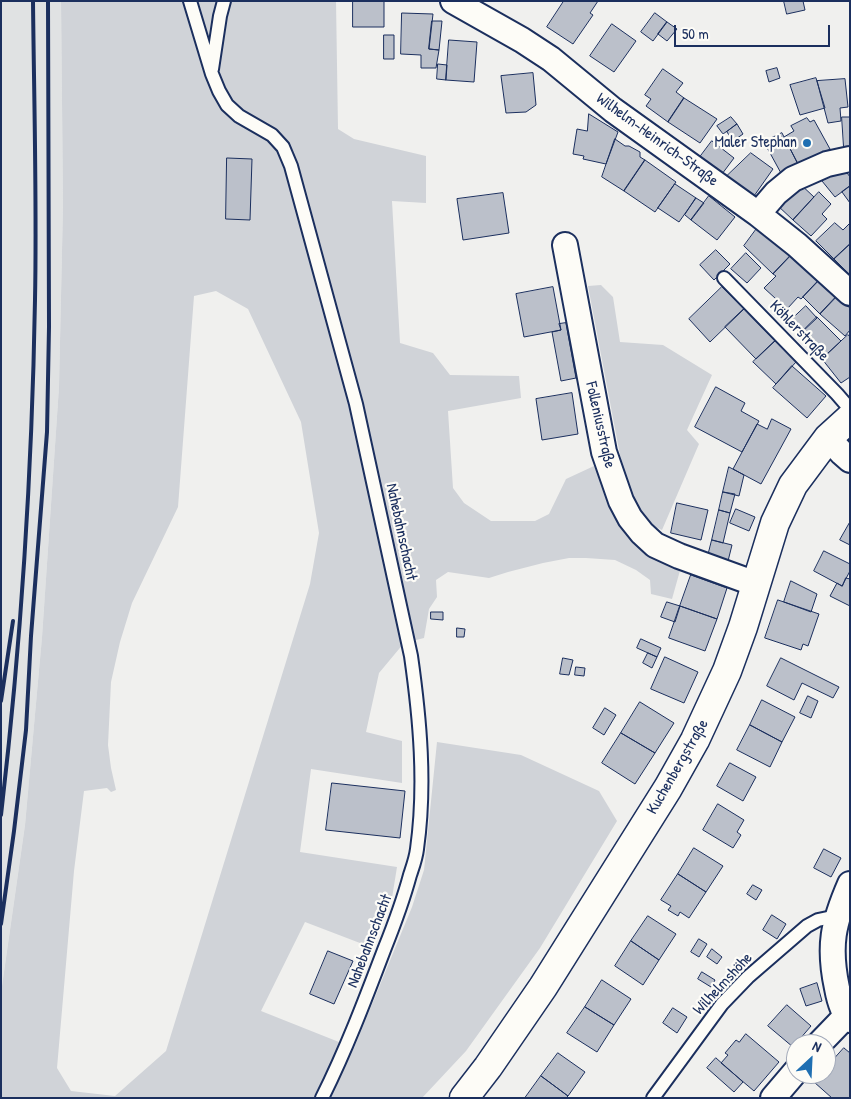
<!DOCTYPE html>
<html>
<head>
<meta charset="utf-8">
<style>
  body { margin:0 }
  #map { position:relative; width:851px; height:1099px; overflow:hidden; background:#f0f0ee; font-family:"Patrick Hand",sans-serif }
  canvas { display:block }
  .frame { position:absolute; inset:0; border:2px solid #1b2f5e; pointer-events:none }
  .north { position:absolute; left:786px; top:1034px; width:50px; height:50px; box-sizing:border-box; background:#fdfcf7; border:1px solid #a3aaba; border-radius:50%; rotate:25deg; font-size:14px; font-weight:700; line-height:20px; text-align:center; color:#1b2f5e }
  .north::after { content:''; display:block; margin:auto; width:18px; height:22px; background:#1f6fb2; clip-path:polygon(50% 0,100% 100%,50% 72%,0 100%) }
  .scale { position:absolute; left:674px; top:25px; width:156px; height:22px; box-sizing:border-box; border:2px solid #1b2f5e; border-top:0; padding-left:6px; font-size:15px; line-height:18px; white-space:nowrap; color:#1b2f5e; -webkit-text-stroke:4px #fdfcf7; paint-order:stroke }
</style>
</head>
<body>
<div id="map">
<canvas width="851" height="1099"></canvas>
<div class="frame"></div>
<div class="north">N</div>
<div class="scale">50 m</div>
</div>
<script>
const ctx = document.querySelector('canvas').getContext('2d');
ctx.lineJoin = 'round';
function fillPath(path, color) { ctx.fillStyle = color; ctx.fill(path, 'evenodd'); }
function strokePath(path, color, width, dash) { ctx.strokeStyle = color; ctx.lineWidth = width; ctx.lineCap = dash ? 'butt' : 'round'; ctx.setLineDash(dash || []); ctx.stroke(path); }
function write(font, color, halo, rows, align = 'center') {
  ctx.font = font + ' "Patrick Hand",sans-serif'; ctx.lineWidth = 4.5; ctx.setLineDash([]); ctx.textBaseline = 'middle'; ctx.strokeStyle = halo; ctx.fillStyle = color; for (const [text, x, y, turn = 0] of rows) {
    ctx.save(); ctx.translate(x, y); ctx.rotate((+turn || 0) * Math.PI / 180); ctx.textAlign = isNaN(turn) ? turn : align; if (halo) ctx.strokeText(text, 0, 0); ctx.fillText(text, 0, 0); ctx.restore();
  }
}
const built = new Path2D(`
  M 1,1 L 61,1 L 63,205 L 59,387 L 42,637 L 25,825 L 1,993 Z`);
const green = new Path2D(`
  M 61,1 L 336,1 L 338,129 L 354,139 L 426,156 L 426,203 L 392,201 L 400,343 L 433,353 L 450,375 L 519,376 L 521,398 L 448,411 L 453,488 L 464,503 L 491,521 L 535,521 L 549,514 L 566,479 L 594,466 L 606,491 L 681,567 L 672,599 L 651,594 L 650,580 L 636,570 L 615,560 L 586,558 L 569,558 L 543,563 L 508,572 L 489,578 L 448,572 L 436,580 L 437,597 L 429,609 L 424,638 L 404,643 L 379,673 L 366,732 L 402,741 L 402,783 L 311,769 L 300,852 L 397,867 L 392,898 L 373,948 L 305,922 L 261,1011 L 354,1048 L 412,907 L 424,870 L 437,742 L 521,755 L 599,791 L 617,821 L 540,948 L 466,1051 L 422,1098 L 1,1098 L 1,993 L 25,825 L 42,637 L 59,387 L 63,205 ZM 216,291 L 248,309 L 301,422 L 319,533 L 310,584 L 166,1051 L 115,1096 L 71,1091 L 57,1068 L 74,871 L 84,791 L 107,788 L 111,792 L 116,790 L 111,768 L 108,745 L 111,682 L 120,642 L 132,603 L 178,507 L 194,296 Z
  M 601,285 L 613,297 L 620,342 L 663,345 L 712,375 L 687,430 L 699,444 L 662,530 L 645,522 L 627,492 L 588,286 Z`);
const building = new Path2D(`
  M 353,1 L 384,1 L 384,27 L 353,27 Z
  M 564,1 L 598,1 L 590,13 L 593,15 L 573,44 L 547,27 Z
  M 784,1 L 803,1 L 805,10 L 787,14 Z
  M 402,13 L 433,14 L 429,49 L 439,50 L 436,68 L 421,68 L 421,55 L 401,54 Z
  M 655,13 L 667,22 L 653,41 L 641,32 Z
  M 432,21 L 442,21 L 439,50 L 429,49 Z
  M 667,22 L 677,29 L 667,41 L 658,34 Z
  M 612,24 L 636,41 L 614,72 L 590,56 Z
  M 384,35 L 394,35 L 394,59 L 384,59 Z
  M 449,40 L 477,42 L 474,82 L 446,80 Z
  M 438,64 L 447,65 L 446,80 L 437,79 Z
  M 777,68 L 780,78 L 769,82 L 766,71 Z
  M 663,69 L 683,83 L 676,92 L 684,98 L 668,122 L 646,106 L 651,99 L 645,95 Z
  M 533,73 L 536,105 L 526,112 L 506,113 L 501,76 Z
  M 816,78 L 825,108 L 800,115 L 790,85 Z
  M 845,79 L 848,107 L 840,108 L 841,121 L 828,123 L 817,81 Z
  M 684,98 L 717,119 L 700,143 L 668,122 Z
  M 589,114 L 618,132 L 606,164 L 583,159 L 584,156 L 573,154 L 577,129 L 587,131 Z
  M 731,117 L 737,124 L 723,134 L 717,126 Z
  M 842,117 L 850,117 L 850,147 L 844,148 Z
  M 807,118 L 810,122 L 814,120 L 830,149 L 799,166 L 784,137 L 794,131 L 791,126 Z
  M 737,124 L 743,134 L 733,141 L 727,132 Z
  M 782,133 L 799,166 L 782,175 L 764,142 Z
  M 615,139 L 625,146 L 629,146 L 640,152 L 640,157 L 645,160 L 624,191 L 602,177 Z
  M 712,141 L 734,158 L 719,178 L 697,161 Z
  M 751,153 L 773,169 L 754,196 L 726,177 Z
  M 227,158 L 252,159 L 250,220 L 226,219 Z
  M 645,160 L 676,182 L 655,212 L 624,191 Z
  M 845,170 L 850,177 L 850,186 L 835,197 L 822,181 Z
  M 798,182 L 814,197 L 793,220 L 777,205 Z
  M 675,184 L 696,198 L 679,222 L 658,208 Z
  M 850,186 L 850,203 L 842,192 Z
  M 819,192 L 831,204 L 822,214 L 827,219 L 811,236 L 793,220 Z
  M 503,193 L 509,233 L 463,240 L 457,199 Z
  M 709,196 L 735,217 L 717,240 L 691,220 Z
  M 696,198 L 704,203 L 691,220 L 685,215 Z
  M 835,223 L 843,230 L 850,223 L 850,244 L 834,259 L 816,241 Z
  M 758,227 L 794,252 L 773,274 L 744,246 Z
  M 850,244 L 850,275 L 834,259 Z
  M 716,250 L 730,264 L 714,280 L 700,265 Z
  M 794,252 L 822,277 L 801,299 L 798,297 L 787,309 L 764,288 L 776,276 L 773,274 Z
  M 746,253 L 761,268 L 747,283 L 731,269 Z
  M 822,277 L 839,294 L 820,314 L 803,297 Z
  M 553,287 L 561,330 L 524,337 L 516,294 Z
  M 722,287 L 744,309 L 710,342 L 689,319 Z
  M 836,297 L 850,308 L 850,330 L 845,336 L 820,314 Z
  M 806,306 L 817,318 L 801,333 L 789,322 Z
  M 744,309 L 775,341 L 756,359 L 725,327 Z
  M 817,317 L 841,341 L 822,359 L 799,335 Z
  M 566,323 L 576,378 L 561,381 L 552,332 L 561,330 L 559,324 Z
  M 848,335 L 850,336 L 850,377 L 841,383 L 822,359 Z
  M 775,341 L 796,362 L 776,384 L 753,362 Z
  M 792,366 L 826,396 L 807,418 L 773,388 Z
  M 716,387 L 745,403 L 741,411 L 759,421 L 742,452 L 695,427 Z
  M 572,393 L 578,434 L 542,440 L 536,399 Z
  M 772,419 L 791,429 L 761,484 L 733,469 L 757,424 L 767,429 Z
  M 729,467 L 744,475 L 739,496 L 723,492 Z
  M 723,492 L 735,494 L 730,513 L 719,510 Z
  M 677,503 L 708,510 L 701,540 L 671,533 Z
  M 736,509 L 755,517 L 749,531 L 730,523 Z
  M 719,510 L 730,513 L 723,543 L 712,540 Z
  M 850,522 L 850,545 L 840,540 Z
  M 712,540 L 732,545 L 728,561 L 708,556 Z
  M 824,551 L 850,564 L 850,571 L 842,586 L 814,571 Z
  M 691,575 L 727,588 L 717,619 L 680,606 Z
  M 846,578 L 850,579 L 850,606 L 830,596 L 837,583 L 842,586 Z
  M 791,581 L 817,594 L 811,612 L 784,602 Z
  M 778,600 L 819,614 L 808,646 L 803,644 L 801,650 L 765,638 Z
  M 667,602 L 680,606 L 675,622 L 661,617 Z
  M 680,606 L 717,619 L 705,651 L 669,638 Z
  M 431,612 L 443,612 L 443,620 L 431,619 Z
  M 457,628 L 465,629 L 464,637 L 457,637 Z
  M 641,639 L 661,648 L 657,657 L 637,648 Z
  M 648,653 L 657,657 L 652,668 L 643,663 Z
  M 665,657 L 698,672 L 684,703 L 651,689 Z
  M 563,658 L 573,660 L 569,675 L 560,674 Z
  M 781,658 L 839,687 L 833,698 L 802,683 L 794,700 L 767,686 Z
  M 576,667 L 585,668 L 584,676 L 575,675 Z
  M 808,696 L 818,701 L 811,718 L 800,713 Z
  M 762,700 L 795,717 L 782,742 L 750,725 Z
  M 640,702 L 674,723 L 655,753 L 621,733 Z
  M 605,708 L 616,715 L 604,735 L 593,728 Z
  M 750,725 L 782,742 L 770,767 L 737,750 Z
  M 621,733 L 655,753 L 635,784 L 602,763 Z
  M 730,763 L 756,777 L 743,801 L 717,786 Z
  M 332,783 L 405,791 L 400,838 L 326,830 Z
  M 718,804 L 744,820 L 737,832 L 741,835 L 733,848 L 703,830 Z
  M 694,848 L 723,866 L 706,892 L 678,874 Z
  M 824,849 L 841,858 L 831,877 L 814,868 Z
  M 678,874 L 706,892 L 689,918 L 680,912 L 678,916 L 668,910 L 671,906 L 661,900 Z
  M 753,885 L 762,890 L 756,900 L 747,894 Z
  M 772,915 L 786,924 L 777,939 L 763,930 Z
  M 648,916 L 676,934 L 659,960 L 631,941 Z
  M 699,939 L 707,944 L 699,957 L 691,952 Z
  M 631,941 L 659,960 L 643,985 L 615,966 Z
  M 712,949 L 722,957 L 717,964 L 707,957 Z
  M 328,951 L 353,961 L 334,1004 L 310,994 Z
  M 702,972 L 715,980 L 711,987 L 698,979 Z
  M 602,980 L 631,999 L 614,1025 L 585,1007 Z
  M 817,983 L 822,1001 L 806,1006 L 800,989 Z
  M 787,1005 L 811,1026 L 793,1047 L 768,1026 Z
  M 585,1007 L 614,1025 L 597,1052 L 567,1033 Z
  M 673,1008 L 687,1017 L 677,1033 L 663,1023 Z
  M 746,1034 L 779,1062 L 754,1091 L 721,1063 L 728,1055 L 725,1053 L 736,1040 L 739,1042 Z
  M 844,1048 L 850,1053 L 850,1098 L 832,1098 L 814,1082 L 821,1074 L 826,1074 L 826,1068 Z
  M 558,1053 L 585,1072 L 568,1096 L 541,1076 Z
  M 716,1058 L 743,1082 L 734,1092 L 707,1068 Z
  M 541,1076 L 568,1096 L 566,1098 L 525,1098 Z`);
const lane = new Path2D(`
  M 190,1 L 212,74 L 219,91 L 227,105 L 239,116 L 272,135 L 283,147 L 291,166 L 356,404 L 411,656 C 420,719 426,785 417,849 C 416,858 413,866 410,875 C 403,901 394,925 384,950 C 365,1000 346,1050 322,1098
  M 212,69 L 220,16 L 224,1
  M 724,278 L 837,394 L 850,409
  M 653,1098 L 722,1004 L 748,977 L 807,926 L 818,920 L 837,916`);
const street = new Path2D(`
  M 453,1 L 522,40 L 551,59 L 613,110 L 758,214 L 797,245 L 850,293
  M 758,214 L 776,193 L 793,179 L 827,164 L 850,159
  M 565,245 L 604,452 L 621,501 L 630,518 L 642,533 L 655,545 L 679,556 L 756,584
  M 828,438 L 842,453 L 850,460
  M 850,884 C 833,923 828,946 837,988 C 839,999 842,1012 850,1020
  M 819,1044 L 846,1016
  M 773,1098 L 796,1071`);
const secondary = new Path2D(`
  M 464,1098 L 488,1067 L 543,987 L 668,788 L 695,740 L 727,671 L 743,627 L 775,523 L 793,485 L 828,438 L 850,418`);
const rail = new Path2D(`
  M 1,701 L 13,621
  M 1,815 C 21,644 32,472 35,300 C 37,201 34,101 33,1
  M 1,924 L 14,831 L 26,730 L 31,636 L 47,432 L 49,327 L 48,1`);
const markers = [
  [807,143,5,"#1f6fb2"]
];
const streetNames = [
  ["Wilhelm-Heinrich-Straße",657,140,36],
  ["Köhlerstraße",799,331,46],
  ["Folleniusstraße",600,425,77],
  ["Nahebahnschacht",401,532,78],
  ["Kuchenbergstraße",678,767,-60],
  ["Nahebahnschacht",370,941,-69],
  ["Wilhelmshöhe",723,984,-47]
];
const poiNames = [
  ["Maler Stephan",797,143]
];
fillPath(built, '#e0e2e3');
fillPath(green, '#d0d3d8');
fillPath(building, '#bbc0ca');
strokePath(building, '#1b2f5e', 1);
strokePath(lane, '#1b2f5e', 16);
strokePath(street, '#1b2f5e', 28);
strokePath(secondary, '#1b2f5e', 31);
strokePath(lane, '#fdfcf7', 12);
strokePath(street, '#fdfcf7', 24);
strokePath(secondary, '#fdfcf7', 28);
strokePath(rail, '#1b2f5e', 4);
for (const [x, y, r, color] of markers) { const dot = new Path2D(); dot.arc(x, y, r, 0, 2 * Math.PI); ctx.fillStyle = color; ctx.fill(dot); strokePath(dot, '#fdfcf7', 2); }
write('16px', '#1b2f5e', '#fdfcf7', streetNames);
write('16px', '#1b2f5e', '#fdfcf7', poiNames, 'right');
</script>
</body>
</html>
